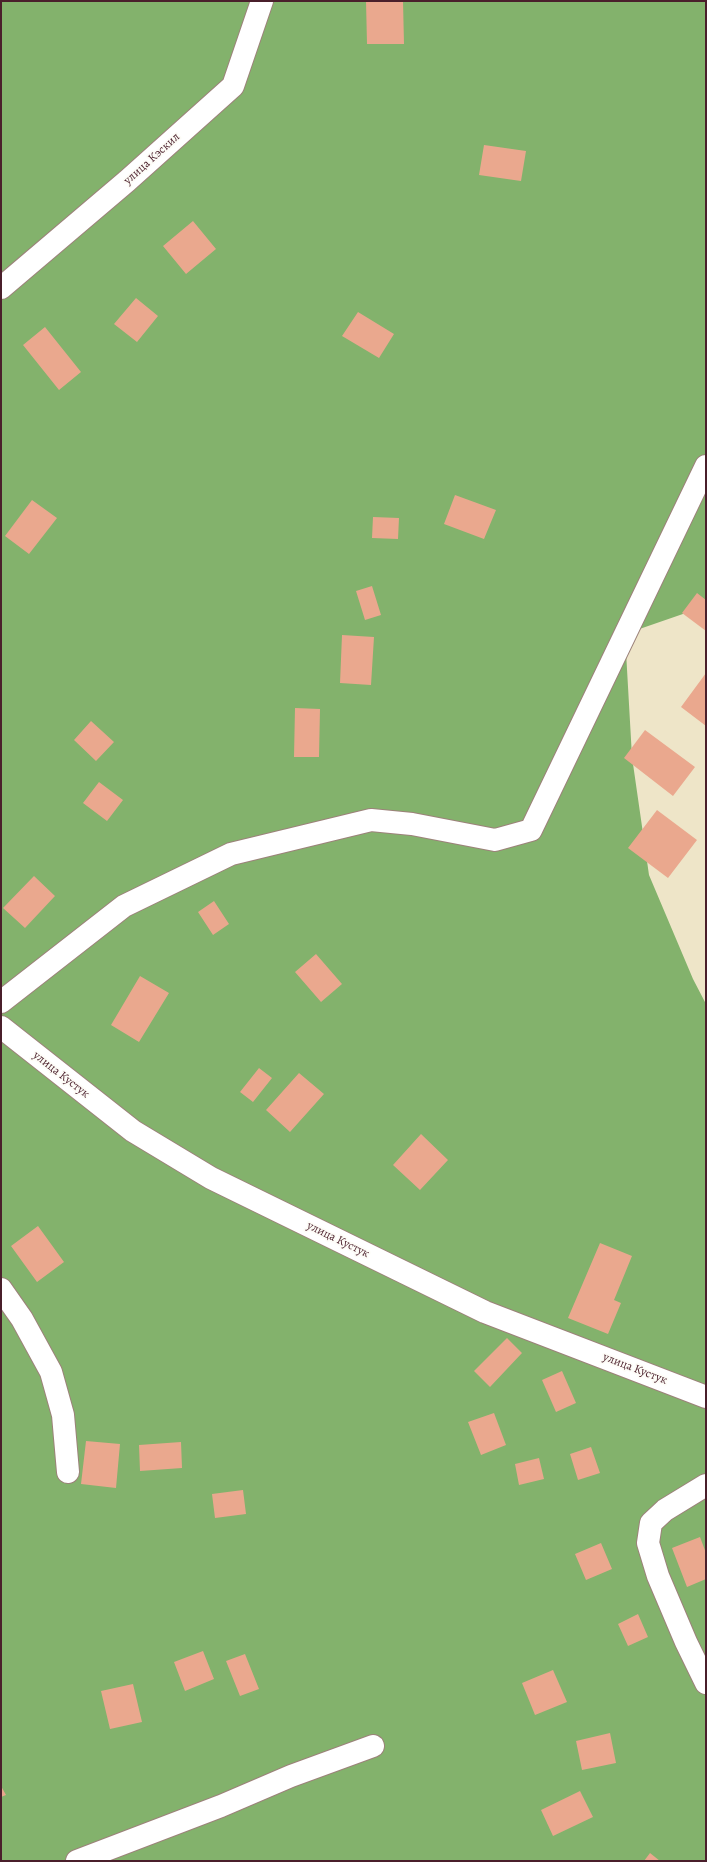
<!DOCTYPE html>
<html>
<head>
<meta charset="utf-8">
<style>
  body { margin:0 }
  #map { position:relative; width:707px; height:1862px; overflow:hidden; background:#eee5c8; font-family:Alegreya,serif }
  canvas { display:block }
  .frame { position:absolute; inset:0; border:2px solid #4a1f2b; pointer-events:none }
</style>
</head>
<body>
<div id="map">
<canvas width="707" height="1862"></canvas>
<div class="frame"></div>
</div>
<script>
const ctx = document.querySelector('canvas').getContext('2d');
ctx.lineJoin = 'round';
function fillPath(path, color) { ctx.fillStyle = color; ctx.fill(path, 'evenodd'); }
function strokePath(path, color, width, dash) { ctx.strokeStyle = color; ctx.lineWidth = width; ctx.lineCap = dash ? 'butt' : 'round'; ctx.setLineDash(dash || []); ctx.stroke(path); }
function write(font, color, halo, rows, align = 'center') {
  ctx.font = font + ' Alegreya,serif'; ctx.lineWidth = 3.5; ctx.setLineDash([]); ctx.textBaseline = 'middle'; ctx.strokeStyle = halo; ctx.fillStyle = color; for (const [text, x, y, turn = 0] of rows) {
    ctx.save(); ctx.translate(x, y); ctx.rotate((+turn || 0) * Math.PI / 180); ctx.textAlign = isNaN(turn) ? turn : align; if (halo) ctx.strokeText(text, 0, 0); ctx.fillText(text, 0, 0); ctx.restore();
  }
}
const forest = new Path2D(`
  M 1,1 L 706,1 L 706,606 L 625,634 L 632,757 L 649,875 L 693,979 L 706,1004 L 706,1861 L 1,1861 Z`);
const building = new Path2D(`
  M 366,1 L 403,1 L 404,44 L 367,44 Z
  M 484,145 L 526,151 L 521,181 L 479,175 Z
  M 193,221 L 216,249 L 186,274 L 163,246 Z
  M 136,298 L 158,316 L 137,342 L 114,324 Z
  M 358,312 L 394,334 L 379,358 L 342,336 Z
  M 45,327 L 81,372 L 59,390 L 23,345 Z
  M 455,495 L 496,510 L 484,539 L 444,524 Z
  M 32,500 L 57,518 L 29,554 L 5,536 Z
  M 373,517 L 399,518 L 398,539 L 372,538 Z
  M 372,586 L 381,615 L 365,620 L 356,591 Z
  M 697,593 L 706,600 L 706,631 L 682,613 Z
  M 342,635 L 374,637 L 371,685 L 340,683 Z
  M 706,673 L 706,726 L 681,707 Z
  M 295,708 L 320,709 L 319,757 L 294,757 Z
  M 91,721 L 114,742 L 96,761 L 74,740 Z
  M 645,730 L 695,767 L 673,796 L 624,758 Z
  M 99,782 L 123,800 L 107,821 L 83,803 Z
  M 657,810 L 697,840 L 668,878 L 628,848 Z
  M 34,876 L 55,896 L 25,928 L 3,908 Z
  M 214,901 L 229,924 L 213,935 L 198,912 Z
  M 316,954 L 342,984 L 321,1002 L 295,972 Z
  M 140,976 L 169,993 L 139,1042 L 111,1025 Z
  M 259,1068 L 272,1078 L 253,1102 L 240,1092 Z
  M 299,1073 L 324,1094 L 290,1132 L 266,1110 Z
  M 421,1134 L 448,1160 L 420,1190 L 393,1165 Z
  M 38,1226 L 64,1262 L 37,1282 L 11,1246 Z
  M 600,1243 L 632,1256 L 614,1300 L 621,1303 L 608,1334 L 568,1318 Z
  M 507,1338 L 522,1353 L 490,1387 L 474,1371 Z
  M 562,1371 L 576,1403 L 556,1412 L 542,1380 Z
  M 494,1413 L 506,1445 L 481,1455 L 468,1422 Z
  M 86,1441 L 120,1444 L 116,1488 L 81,1484 Z
  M 181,1442 L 182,1468 L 140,1471 L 139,1445 Z
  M 591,1447 L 600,1473 L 578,1480 L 570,1454 Z
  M 539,1458 L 544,1479 L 519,1485 L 515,1464 Z
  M 243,1490 L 246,1514 L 215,1518 L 212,1494 Z
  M 700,1537 L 706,1553 L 706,1579 L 687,1587 L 672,1548 Z
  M 601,1543 L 612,1569 L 586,1580 L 575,1554 Z
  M 638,1614 L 648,1637 L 628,1646 L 618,1624 Z
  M 203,1651 L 214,1679 L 185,1691 L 174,1662 Z
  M 245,1654 L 259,1689 L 240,1696 L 226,1661 Z
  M 553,1670 L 567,1702 L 535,1715 L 522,1683 Z
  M 133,1684 L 142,1722 L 110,1729 L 101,1691 Z
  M 610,1733 L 616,1763 L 582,1770 L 576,1741 Z
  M 1,1786 L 6,1795 L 1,1797 Z
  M 580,1791 L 593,1817 L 553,1836 L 541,1810 Z
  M 650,1853 L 660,1861 L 644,1861 Z`);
const street = new Path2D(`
  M 1,288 L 127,181 L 233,86 L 262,1
  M 1,1002 L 124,906 L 231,854 L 371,820 L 412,824 L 495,840 L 531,830 L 706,466
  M 1,1027 L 133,1131 L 211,1178 L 485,1312 L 706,1397
  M 1,1289 L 22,1319 L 51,1372 L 63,1415 L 68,1472
  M 706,1485 L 665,1510 L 651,1523 L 648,1543 L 658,1576 L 686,1642 L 706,1683
  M 77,1861 L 221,1806 L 291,1776 L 373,1746`);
const streetNames = [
  ["улица Кэскил",152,159,-42],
  ["улица Кустук",61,1075,38],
  ["улица Кустук",338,1240,26],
  ["улица Кустук",635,1369,21]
];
fillPath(forest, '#83b26c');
fillPath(building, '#eaa88e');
strokePath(street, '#9c827a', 24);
strokePath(street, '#fff', 22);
write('12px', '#4a1f2b', '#fdfcf7', streetNames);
</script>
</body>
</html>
